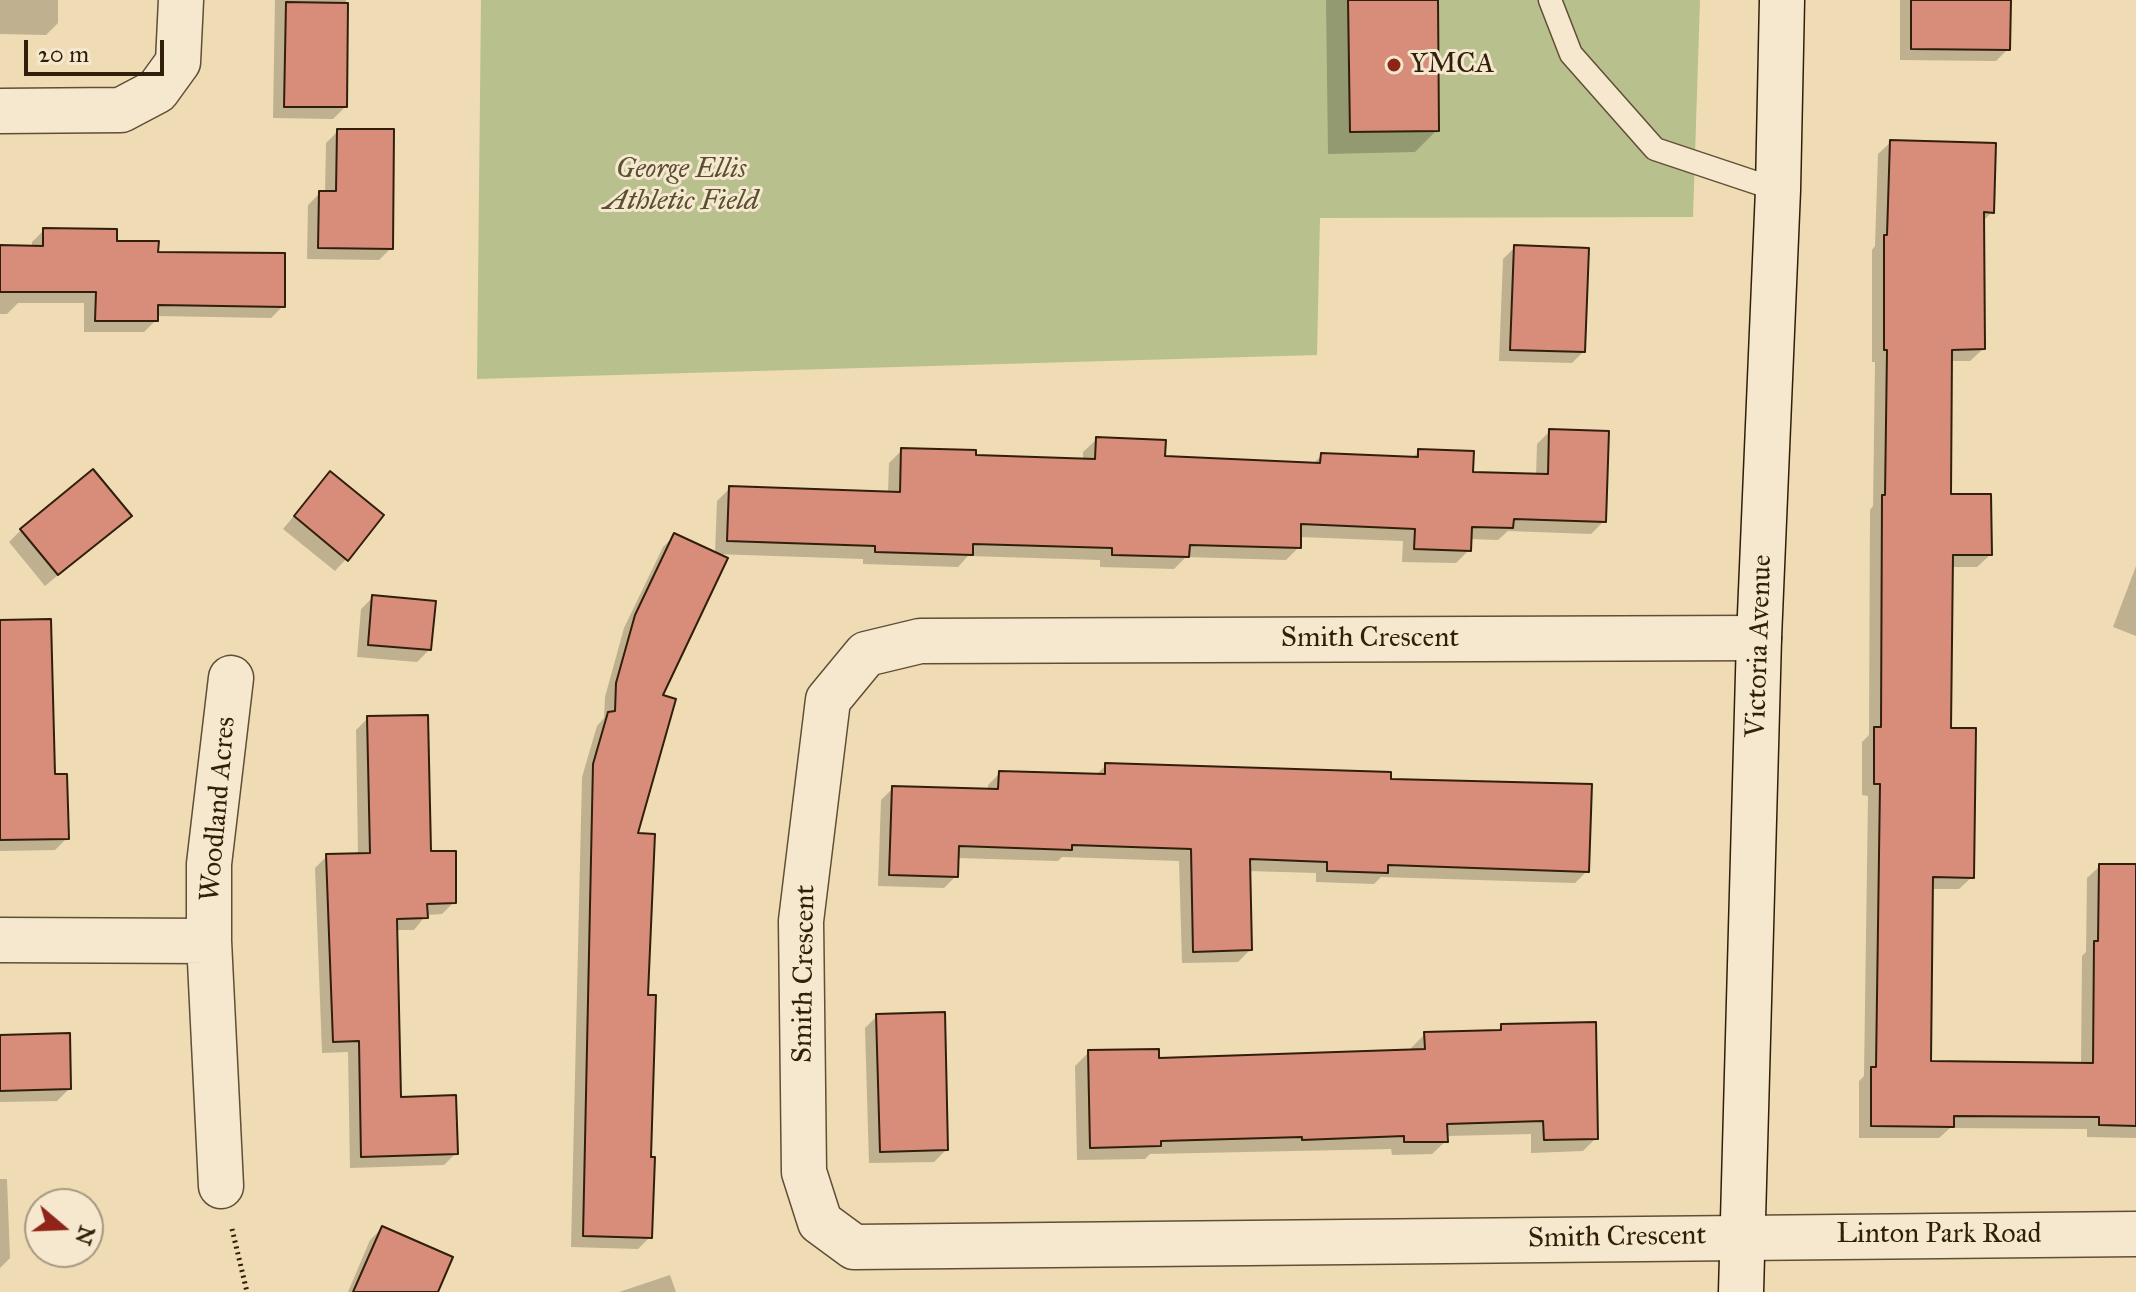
<!DOCTYPE html>
<html>
<head>
<meta charset="utf-8">
<style>
  body { margin:0 }
  #map { position:relative; width:2136px; height:1292px; overflow:hidden; background:#efdcb4; font-family:"IM FELL Great Primer",serif }
  canvas { display:block }
  .north { position:absolute; left:24px; top:1188px; width:80px; height:80px; box-sizing:border-box; background:#f5e8ce; border:2px solid #a79880; border-radius:50%; rotate:109deg; font-size:22px; font-weight:700; line-height:32px; text-align:center; color:#311f0b }
  .north::after { content:''; display:block; margin:auto; width:28px; height:36px; background:#8f2418; clip-path:polygon(50% 0,100% 100%,50% 72%,0 100%) }
  .scale { position:absolute; left:24px; top:40px; width:140px; height:36px; box-sizing:border-box; border:4px solid #311f0b; border-top:0; padding-left:10px; font-size:24px; line-height:28px; white-space:nowrap; color:#311f0b; -webkit-text-stroke:6px #f5e8ce; paint-order:stroke }
</style>
</head>
<body>
<div id="map">
<canvas width="2136" height="1292"></canvas>
<div class="north">N</div>
<div class="scale">20 m</div>
</div>
<script>
const ctx = document.querySelector('canvas').getContext('2d');
ctx.lineJoin = 'round';
function fillPath(path, color) { ctx.fillStyle = color; ctx.fill(path, 'evenodd'); }
function strokePath(path, color, width, dash) { ctx.strokeStyle = color; ctx.lineWidth = width; ctx.lineCap = dash ? 'butt' : 'round'; ctx.setLineDash(dash || []); ctx.stroke(path); }
function write(font, color, halo, rows, align = 'center') {
  ctx.font = font + ' "IM FELL Great Primer",serif'; ctx.lineWidth = 6; ctx.setLineDash([]); ctx.textBaseline = 'middle'; ctx.strokeStyle = halo; ctx.fillStyle = color; for (const [text, x, y, turn = 0] of rows) {
    ctx.save(); ctx.translate(x, y); ctx.rotate((+turn || 0) * Math.PI / 180); ctx.textAlign = isNaN(turn) ? turn : align; if (halo) ctx.strokeText(text, 0, 0); ctx.fillText(text, 0, 0); ctx.restore();
  }
}
const green = new Path2D(`
  M 481,0 L 1700,0 L 1693,217 L 1320,218 L 1317,355 L 477,379 Z`);
const shadow = new Path2D(`
  M 0,0 L 58,0 L 58,23 L 46,35 L 0,34 Z
  M 275,0 L 346,0 L 345,107 L 333,119 L 273,118 Z
  M 1326,0 L 1436,0 L 1437,130 L 1415,152 L 1328,154 Z
  M 1900,0 L 2009,0 L 2008,49 L 1996,61 L 1900,60 Z
  M 338,131 L 391,248 L 379,260 L 307,259 L 308,205 L 320,193 L 325,193 L 326,143 Z
  M 1891,142 L 1992,212 L 1982,222 L 1983,349 L 1970,361 L 1950,361 L 1948,496 L 1990,555 L 1977,567 L 1951,567 L 1949,730 L 1972,877 L 1959,889 L 1931,889 L 1929,1063 L 2081,1065 L 2082,956 L 2086,952 L 2087,878 L 2100,866 L 2136,866 L 2136,1138 L 2087,1137 L 2087,1129 L 1950,1128 L 1939,1138 L 1859,1138 L 1859,1081 L 1864,1076 L 1868,796 L 1862,795 L 1862,742 L 1869,735 L 1870,510 L 1873,506 L 1875,362 L 1872,362 L 1872,250 L 1875,246 L 1878,154 Z
  M 44,230 L 156,254 L 283,306 L 271,318 L 156,316 L 156,320 L 144,332 L 84,332 L 84,303 L 18,303 L 7,314 L 0,314 L 0,248 L 32,248 L 32,242 Z
  M 1515,247 L 1584,351 L 1572,363 L 1499,361 L 1503,259 Z
  M 1550,431 L 1604,521 L 1591,534 L 1508,531 L 1498,540 L 1469,539 L 1469,550 L 1456,563 L 1402,562 L 1403,541 L 1299,537 L 1299,547 L 1286,560 L 1186,557 L 1174,569 L 1100,567 L 1100,560 L 968,556 L 958,567 L 863,564 L 863,559 L 715,554 L 717,501 L 730,488 L 888,493 L 889,463 L 902,450 L 974,457 L 1083,460 L 1083,452 L 1097,439 L 1163,458 L 1312,465 L 1322,455 L 1412,458 L 1419,451 L 1471,474 L 1536,476 L 1537,444 Z
  M 330,473 L 346,559 L 335,571 L 283,529 Z
  M 129,516 L 45,586 L 9,542 L 21,530 Z
  M 675,535 L 660,696 L 635,835 L 646,997 L 650,1237 L 638,1249 L 571,1247 L 582,777 L 597,726 L 604,718 L 605,697 L 624,628 L 663,547 Z
  M 2136,566 L 2136,636 L 2113,627 Z
  M 373,597 L 429,650 L 417,662 L 357,657 L 361,609 Z
  M 0,622 L 53,776 L 67,838 L 55,850 L 0,851 Z
  M 368,718 L 429,853 L 454,902 L 442,914 L 426,915 L 414,930 L 395,930 L 399,1099 L 456,1153 L 444,1165 L 350,1168 L 348,1052 L 322,1053 L 315,868 L 327,856 L 358,855 L 356,730 Z
  M 1106,765 L 1389,781 L 1587,871 L 1575,883 L 1381,877 L 1374,884 L 1316,882 L 1316,873 L 1248,871 L 1250,950 L 1238,962 L 1182,963 L 1179,861 L 1062,857 L 1058,861 L 956,858 L 956,876 L 944,888 L 878,886 L 881,800 L 893,788 L 988,791 L 988,785 L 1000,773 L 1095,776 Z
  M 877,1016 L 946,1150 L 934,1162 L 869,1163 L 865,1028 Z
  M 1502,1026 L 1596,1138 L 1583,1151 L 1531,1153 L 1531,1134 L 1446,1136 L 1446,1141 L 1432,1154 L 1392,1155 L 1391,1149 L 1150,1154 L 1145,1159 L 1077,1160 L 1075,1066 L 1089,1052 L 1157,1060 L 1411,1052 L 1411,1048 L 1425,1034 L 1496,1032 Z
  M 0,1037 L 69,1089 L 57,1101 L 0,1102 Z
  M 0,1179 L 7,1179 L 10,1258 L 0,1268 Z
  M 382,1228 L 435,1292 L 348,1292 L 370,1240 Z
  M 670,1275 L 676,1292 L 619,1292 Z`);
const building = new Path2D(`
  M 1348,0 L 1438,0 L 1439,131 L 1350,132 Z
  M 1911,0 L 2011,0 L 2010,50 L 1911,49 Z
  M 286,2 L 348,3 L 347,107 L 284,107 Z
  M 337,129 L 394,129 L 393,249 L 318,248 L 319,191 L 336,191 Z
  M 1890,140 L 1996,143 L 1994,213 L 1984,212 L 1985,349 L 1952,350 L 1951,494 L 1991,494 L 1992,555 L 1953,555 L 1951,728 L 1976,728 L 1974,878 L 1933,877 L 1931,1061 L 2093,1063 L 2094,941 L 2098,941 L 2099,864 L 2136,864 L 2136,1126 L 2099,1125 L 2099,1117 L 1954,1116 L 1954,1127 L 1871,1126 L 1871,1067 L 1876,1067 L 1880,784 L 1874,784 L 1874,727 L 1881,727 L 1882,495 L 1885,495 L 1887,350 L 1884,350 L 1884,235 L 1887,235 Z
  M 43,228 L 117,229 L 117,241 L 159,241 L 158,252 L 285,253 L 285,307 L 158,305 L 158,321 L 95,321 L 96,292 L 0,292 L 0,245 L 43,246 Z
  M 1514,245 L 1589,248 L 1585,352 L 1510,350 Z
  M 1549,429 L 1609,431 L 1606,522 L 1514,519 L 1513,528 L 1472,527 L 1471,551 L 1414,549 L 1415,529 L 1301,524 L 1301,548 L 1190,545 L 1189,557 L 1112,555 L 1112,548 L 973,544 L 973,555 L 875,552 L 875,546 L 727,541 L 729,486 L 900,492 L 901,448 L 976,450 L 976,455 L 1095,459 L 1096,437 L 1166,440 L 1165,456 L 1320,463 L 1321,453 L 1418,457 L 1418,449 L 1474,451 L 1473,472 L 1548,474 Z
  M 93,469 L 132,516 L 58,575 L 20,529 Z
  M 330,471 L 384,515 L 348,561 L 294,516 Z
  M 674,533 L 728,558 L 663,695 L 676,699 L 638,833 L 655,834 L 648,995 L 656,995 L 651,1157 L 655,1157 L 652,1238 L 583,1236 L 593,764 L 608,712 L 615,711 L 616,683 L 635,615 Z
  M 372,595 L 436,601 L 431,650 L 368,645 Z
  M 51,619 L 55,774 L 67,774 L 69,839 L 0,840 L 0,620 Z
  M 428,715 L 431,851 L 456,851 L 456,903 L 427,904 L 428,918 L 397,919 L 401,1097 L 456,1095 L 458,1154 L 361,1157 L 359,1041 L 333,1042 L 326,854 L 370,853 L 367,716 Z
  M 1105,763 L 1391,772 L 1391,779 L 1592,784 L 1589,872 L 1388,865 L 1388,873 L 1327,871 L 1327,862 L 1250,859 L 1252,950 L 1193,952 L 1191,849 L 1072,845 L 1072,850 L 959,846 L 958,877 L 889,875 L 892,786 L 998,789 L 999,771 L 1105,774 Z
  M 945,1012 L 948,1150 L 880,1152 L 876,1014 Z
  M 1596,1022 L 1598,1139 L 1544,1140 L 1543,1121 L 1447,1124 L 1448,1142 L 1404,1142 L 1404,1136 L 1302,1140 L 1302,1137 L 1161,1141 L 1161,1146 L 1090,1148 L 1088,1050 L 1159,1049 L 1159,1058 L 1425,1049 L 1424,1032 L 1501,1030 L 1501,1024 Z
  M 70,1033 L 71,1089 L 0,1091 L 0,1035 Z
  M 382,1226 L 453,1257 L 438,1292 L 353,1292 Z`);
const path = new Path2D(`
  M 232,1229 L 247,1292`);
const lane = new Path2D(`
  M 1550,0 L 1571,54 L 1655,149 L 1778,190`);
const street = new Path2D(`
  M 0,111 L 121,110 L 157,91 L 178,62 L 181,0
  M 1759,638 L 920,641 L 866,654 L 828,700 L 801,921 L 804,1172 L 820,1222 L 854,1247 L 2136,1234
  M 0,940 L 209,941
  M 221,1186 L 209,941 L 209,864 L 231,678`);
const secondary = new Path2D(`
  M 1741,1292 L 1759,638 L 1778,190 L 1782,0`);
const markers = [
  [1394,65,8,"#8f2418"]
];
const poiNames = [
  ["YMCA",1410,65]
];
const parkNames = [
  ["George Ellis",681,170],
  ["Athletic Field",681,202]
];
const streetNames = [
  ["Smith Crescent",1370,639],
  ["Victoria Avenue",1760,646,-88],
  ["Woodland Acres",219,809,-85],
  ["Smith Crescent",805,974,-89],
  ["Linton Park Road",1939,1235],
  ["Smith Crescent",1617,1238,-1]
];
fillPath(green, '#b8c08e');
fillPath(shadow, '#0003');
fillPath(building, '#d78d7a');
strokePath(building, '#311f0b', 2);
strokePath(lane, '#604e35', 25);
strokePath(street, '#604e35', 47);
strokePath(secondary, '#311f0b', 47);
strokePath(path, '#311f0b', 5, [2, 4]);
strokePath(lane, '#f5e8ce', 22);
strokePath(street, '#f5e8ce', 44);
strokePath(secondary, '#f5e8ce', 44);
for (const [x, y, r, color] of markers) { const dot = new Path2D(); dot.arc(x, y, r, 0, 2 * Math.PI); ctx.fillStyle = color; ctx.fill(dot); strokePath(dot, '#f5e8ce', 3); }
write('28px', '#311f0b', '#f5e8ce', poiNames, 'left');
write('italic 28px', '#5a4f32', '#f5e8ce', parkNames);
write('28px', '#311f0b', '#f5e8ce', streetNames);
</script>
</body>
</html>
